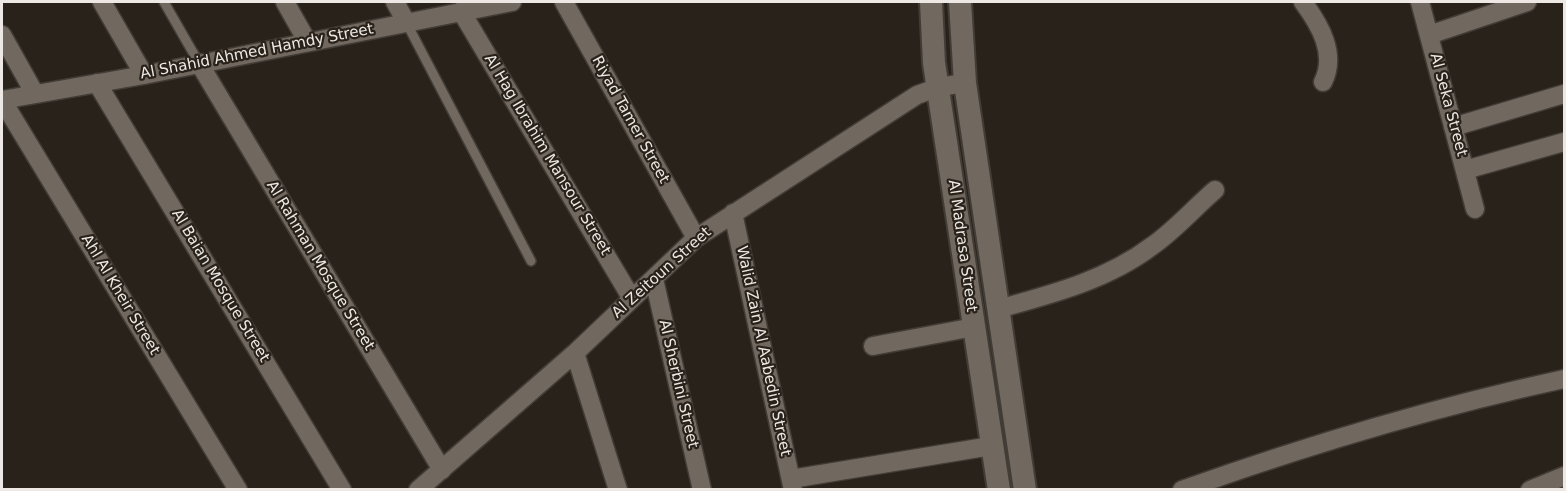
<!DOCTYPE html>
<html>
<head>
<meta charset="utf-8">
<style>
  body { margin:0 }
  #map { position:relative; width:1566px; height:491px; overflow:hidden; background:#29221b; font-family:"DejaVu Sans",sans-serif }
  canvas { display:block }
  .frame { position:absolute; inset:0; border:3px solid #ede8e3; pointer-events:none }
</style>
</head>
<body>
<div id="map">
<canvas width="1566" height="491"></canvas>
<div class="frame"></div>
</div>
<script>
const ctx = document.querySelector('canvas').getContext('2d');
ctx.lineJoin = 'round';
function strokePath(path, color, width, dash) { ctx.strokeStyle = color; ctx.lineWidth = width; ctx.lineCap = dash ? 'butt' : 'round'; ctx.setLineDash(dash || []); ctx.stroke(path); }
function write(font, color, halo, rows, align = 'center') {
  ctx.font = font + ' "DejaVu Sans",sans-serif'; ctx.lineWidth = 4.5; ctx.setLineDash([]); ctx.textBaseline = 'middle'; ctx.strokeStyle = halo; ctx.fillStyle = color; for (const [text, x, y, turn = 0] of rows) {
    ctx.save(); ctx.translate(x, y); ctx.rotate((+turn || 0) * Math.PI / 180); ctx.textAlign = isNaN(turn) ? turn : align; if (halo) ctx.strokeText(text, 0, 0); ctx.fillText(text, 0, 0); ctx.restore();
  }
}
const service = new Path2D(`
  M 164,2 L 199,63
  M 406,22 L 531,261`);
const minor = new Path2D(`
  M 102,2 L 144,75
  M 285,2 L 307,41
  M 395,2 L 406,22
  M 564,2 L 696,238
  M 1303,2 C 1320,25 1337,54 1323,82
  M 1420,2 L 1475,209
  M 461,11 L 632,299
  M 2,35 L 35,94
  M 1429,35 L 1527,2
  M 199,63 L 442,470
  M 97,83 L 342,490
  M 2,100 L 144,75 L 512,2
  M 2,100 L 238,490
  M 1453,127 L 1564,94
  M 1465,170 L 1564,142
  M 733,213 L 793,490
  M 654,279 L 702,490
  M 998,309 C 1052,294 1107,280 1152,246 C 1175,230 1194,208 1215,190
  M 873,346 L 974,327
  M 575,353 L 618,490
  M 791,479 L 991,446
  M 418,490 L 575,353 L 696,238 L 917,95 L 939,87 L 965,83
  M 1182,490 C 1308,445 1435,407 1564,379
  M 1530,490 L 1564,476`);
const tertiary = new Path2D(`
  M 931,2 L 934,63 L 999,490
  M 960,2 L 965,83 L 1025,490`);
const streetNames = [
  ["Al Shahid Ahmed Hamdy Street",257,52,-11],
  ["Al Seka Street",1448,105,75],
  ["Riyad Tamer Street",630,120,61],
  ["Al Hag Ibrahim Mansour Street",547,155,59],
  ["Al Madrasa Street",962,246,82],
  ["Al Rahman Mosque Street",320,266,59],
  ["Al Zeitoun Street",662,273,-42],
  ["Al Baian Mosque Street",220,286,59],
  ["Ahl Al Kheir Street",120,295,59],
  ["Walid Zain Al Aabedin Street",763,351,78],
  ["Al Sherbini Street",678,384,77]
];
strokePath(service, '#423c37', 12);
strokePath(minor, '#423c37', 21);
strokePath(tertiary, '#423c37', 26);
strokePath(service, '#71685f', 9);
strokePath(minor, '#71685f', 18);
strokePath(tertiary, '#71685f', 22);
write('15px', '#ede8e3', '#29221b', streetNames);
</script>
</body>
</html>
